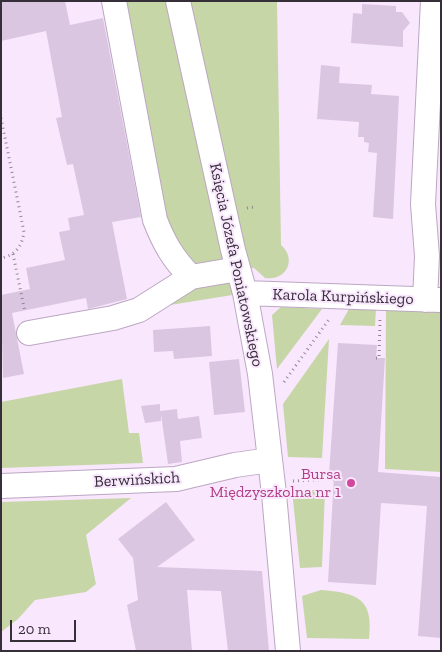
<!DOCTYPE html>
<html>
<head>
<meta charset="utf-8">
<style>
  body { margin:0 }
  #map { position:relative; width:442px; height:652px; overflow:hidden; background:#f9e7fe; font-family:"Zilla Slab",serif }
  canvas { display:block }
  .frame { position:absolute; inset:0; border:2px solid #362e38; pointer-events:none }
  .scale { position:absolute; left:10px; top:620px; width:66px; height:22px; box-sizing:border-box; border:2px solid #362e38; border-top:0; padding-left:6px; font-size:15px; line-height:18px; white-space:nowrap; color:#362e38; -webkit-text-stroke:4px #f9e7fe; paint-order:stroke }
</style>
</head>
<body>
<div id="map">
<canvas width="442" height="652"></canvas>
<div class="frame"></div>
<div class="scale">20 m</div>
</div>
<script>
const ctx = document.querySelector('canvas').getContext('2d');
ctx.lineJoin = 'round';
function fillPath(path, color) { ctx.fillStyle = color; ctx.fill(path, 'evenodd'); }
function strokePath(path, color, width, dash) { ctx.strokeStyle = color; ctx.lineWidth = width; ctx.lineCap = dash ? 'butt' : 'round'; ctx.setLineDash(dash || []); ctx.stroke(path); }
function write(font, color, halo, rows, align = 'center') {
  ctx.font = font + ' "Zilla Slab",serif'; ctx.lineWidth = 4; ctx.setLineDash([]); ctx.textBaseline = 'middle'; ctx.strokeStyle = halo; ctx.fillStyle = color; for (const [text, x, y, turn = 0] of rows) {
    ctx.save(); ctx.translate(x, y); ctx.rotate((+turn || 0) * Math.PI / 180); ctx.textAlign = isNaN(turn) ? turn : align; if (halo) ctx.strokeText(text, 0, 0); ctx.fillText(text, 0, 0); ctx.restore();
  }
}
const green = new Path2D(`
  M 114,1 L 277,1 L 281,245 C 297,259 287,281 265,278 L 254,268 L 240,269 L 245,293 L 139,310 L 191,277 L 175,260 Z
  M 281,307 L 322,309 L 277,369 L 272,315 Z
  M 350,307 L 376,308 L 375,326 L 340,325 Z
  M 386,308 L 441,310 L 441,472 L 385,469 Z
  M 329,339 L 322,458 L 288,457 L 283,404 Z
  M 122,379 L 129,433 L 139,433 L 143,463 L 1,468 L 1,402 Z
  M 292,490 L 325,490 L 322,567 L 300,568 Z
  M 131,498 L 86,535 L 96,584 L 86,592 L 35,600 L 18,619 L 1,632 L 1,502 Z
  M 321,590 C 357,593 374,598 369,639 L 307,638 L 302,596 Z`);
const building = new Path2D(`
  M 1,1 L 65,1 L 70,25 L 103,18 L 141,217 L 112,222 L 127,299 L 88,309 L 86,298 L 12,313 L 24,374 L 3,378 L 1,295 L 30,289 L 26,268 L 65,260 L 59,232 L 70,230 L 68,218 L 84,215 L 73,164 L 67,165 L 56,118 L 62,117 L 46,31 L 1,41 Z
  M 362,4 L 396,6 L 396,12 L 402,12 L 410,23 L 403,31 L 403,47 L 351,43 L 353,13 L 362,14 Z
  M 321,65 L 340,67 L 339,83 L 372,85 L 371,94 L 399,96 L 393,219 L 373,217 L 377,153 L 368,152 L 369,143 L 364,142 L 364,137 L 358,137 L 359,122 L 317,119 Z
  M 210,326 L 212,356 L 174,359 L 173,351 L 154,352 L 153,330 Z
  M 338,343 L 377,345 L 376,358 L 385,358 L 378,472 L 441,477 L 441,638 L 418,636 L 427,506 L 381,503 L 376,585 L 328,582 L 334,475 L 329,474 Z
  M 239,359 L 245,412 L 214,415 L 209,362 Z
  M 160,404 L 160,411 L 177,409 L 178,419 L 199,416 L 202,438 L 180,441 L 182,462 L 168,464 L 161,414 L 161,421 L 145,423 L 141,406 Z
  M 166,502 L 195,540 L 157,567 L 262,571 L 269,651 L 228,651 L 221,591 L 187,590 L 192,651 L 136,651 L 127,605 L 138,600 L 133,558 L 118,539 Z`);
const path = new Path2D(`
  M 1,118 L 24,232 C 22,246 16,255 1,258
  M 247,208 L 255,207
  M 13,254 L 25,312
  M 376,358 L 379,358 L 380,320
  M 284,382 L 330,318
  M 293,481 L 334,479`);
const minor = new Path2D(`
  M 114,1 L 155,220 C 164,243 173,259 191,277 L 238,269
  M 178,1 L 233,250 L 245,293 L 260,374 L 274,494 L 288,651
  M 245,293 L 441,300
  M 425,300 L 427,256 L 423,204 L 433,1
  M 29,333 L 113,318 L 139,310 L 191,277
  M 1,486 L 176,479 L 235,465 L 270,460`);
const markers = [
  [351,483,5,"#d1479c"]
];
const streetNames = [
  ["Księcia Józefa Poniatowskiego",236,265,78],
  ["Karola Kurpińskiego",343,297,2],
  ["Berwińskich",137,480,-3]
];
const hotelNames = [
  ["Bursa",341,474],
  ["Międzyszkolna nr 1",341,492]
];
fillPath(green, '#c6d6a6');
fillPath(building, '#dbc6e1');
strokePath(minor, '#bca7c2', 26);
strokePath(path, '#938696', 3, [1, 4]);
strokePath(minor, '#fff', 24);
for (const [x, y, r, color] of markers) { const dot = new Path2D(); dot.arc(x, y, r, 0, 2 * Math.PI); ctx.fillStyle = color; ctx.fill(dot); strokePath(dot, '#f9e7fe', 2); }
write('16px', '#362e38', '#f9e7fe', streetNames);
write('16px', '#b23c85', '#f9e7fe', hotelNames, 'right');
</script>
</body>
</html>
